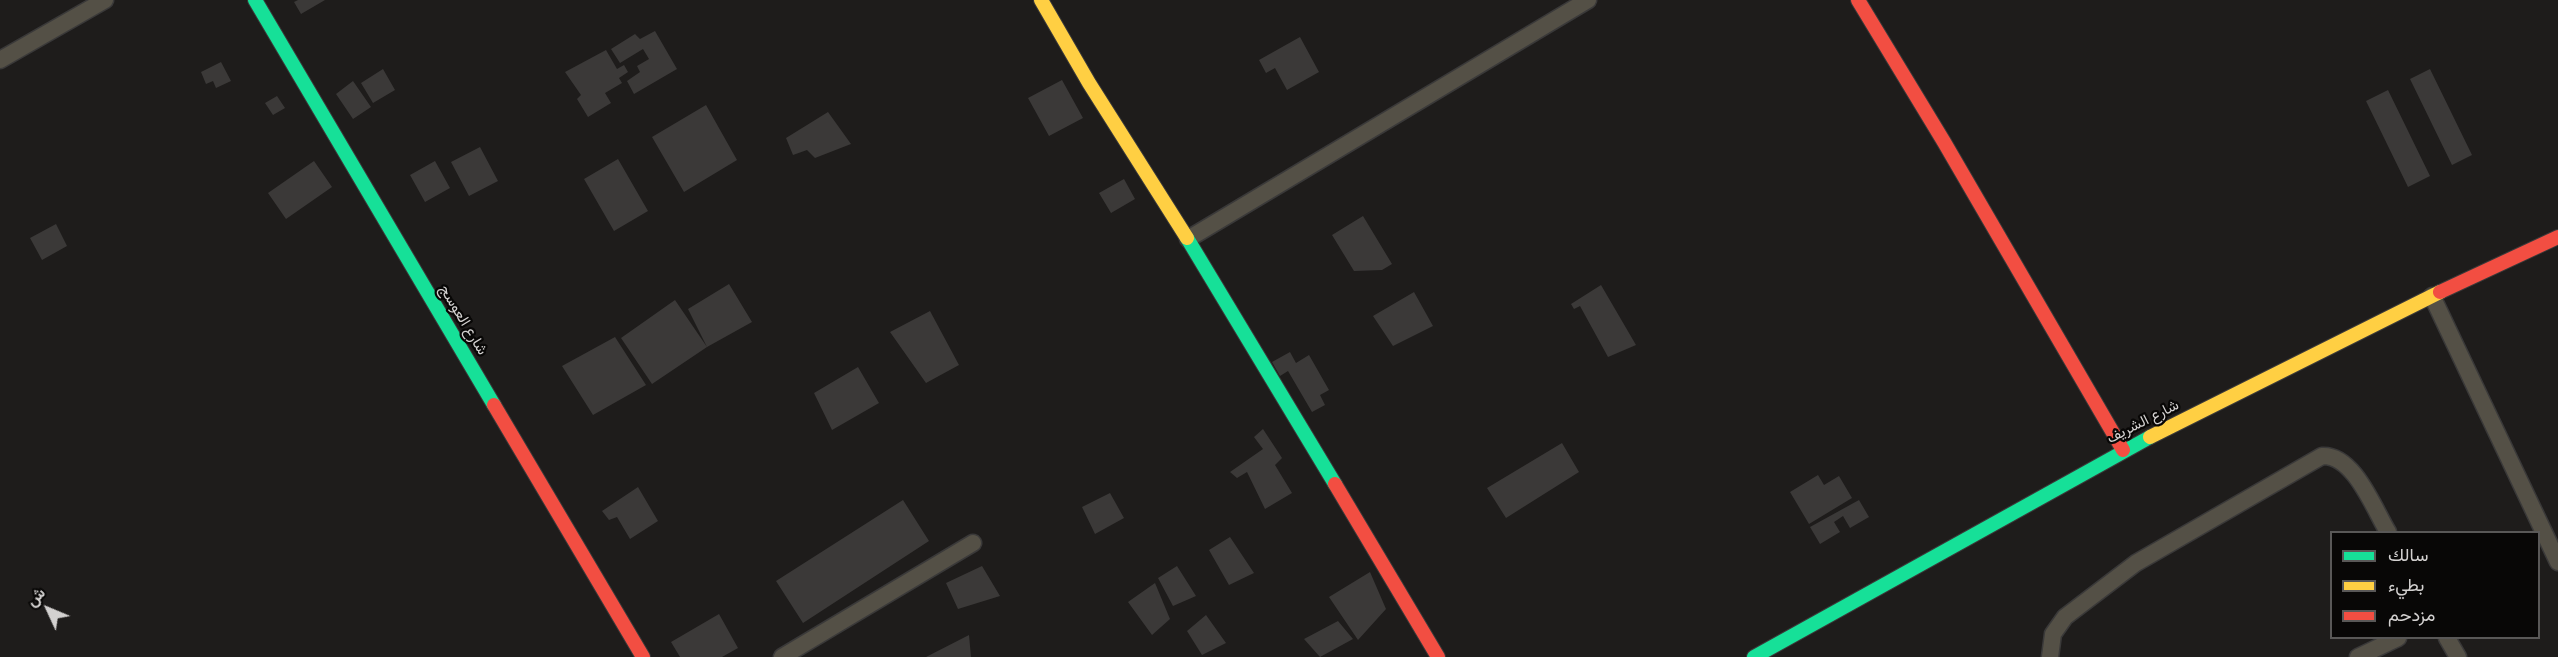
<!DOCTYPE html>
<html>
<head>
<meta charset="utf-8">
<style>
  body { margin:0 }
  #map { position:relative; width:2558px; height:657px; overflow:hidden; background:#1e1c1b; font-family:"Archivo Narrow",Vazirmatn,sans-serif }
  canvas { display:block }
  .legend { position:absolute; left:2330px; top:531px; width:210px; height:108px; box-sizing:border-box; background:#080706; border:2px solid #595857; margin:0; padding:8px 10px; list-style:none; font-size:18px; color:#d3d1d0 }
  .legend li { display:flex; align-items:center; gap:12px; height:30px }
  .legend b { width:30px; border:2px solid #595857 }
  .north { position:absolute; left:18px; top:579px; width:60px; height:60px; -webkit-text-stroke:4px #080706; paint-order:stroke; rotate:314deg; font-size:16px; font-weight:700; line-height:24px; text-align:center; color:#d3d1d0 }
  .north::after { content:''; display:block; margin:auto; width:21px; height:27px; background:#d3d1d0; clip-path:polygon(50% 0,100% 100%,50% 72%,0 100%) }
</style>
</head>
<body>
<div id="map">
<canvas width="2558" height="657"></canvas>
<ul class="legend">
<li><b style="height:8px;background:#16e098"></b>سالك</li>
<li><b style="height:8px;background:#ffcf43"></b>بطيء</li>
<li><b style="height:8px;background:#f24e42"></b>مزدحم</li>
</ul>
<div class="north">ش</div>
</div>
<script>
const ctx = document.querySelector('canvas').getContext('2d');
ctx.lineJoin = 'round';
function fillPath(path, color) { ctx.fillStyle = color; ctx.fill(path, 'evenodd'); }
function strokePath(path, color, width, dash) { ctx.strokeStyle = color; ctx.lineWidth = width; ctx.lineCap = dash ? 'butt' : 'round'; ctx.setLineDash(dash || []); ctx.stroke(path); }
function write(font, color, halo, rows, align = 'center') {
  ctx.font = font + ' "Archivo Narrow",Vazirmatn,sans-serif'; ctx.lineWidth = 4.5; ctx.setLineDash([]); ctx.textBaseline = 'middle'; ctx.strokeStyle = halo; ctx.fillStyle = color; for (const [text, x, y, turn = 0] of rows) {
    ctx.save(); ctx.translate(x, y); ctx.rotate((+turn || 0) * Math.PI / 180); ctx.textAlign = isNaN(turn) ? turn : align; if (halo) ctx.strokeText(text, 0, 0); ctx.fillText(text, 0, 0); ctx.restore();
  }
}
const building = new Path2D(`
  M 298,0 L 325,0 L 301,14 L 294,2 Z
  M 655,31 L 677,69 L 634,94 L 627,81 L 640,72 L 637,66 L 649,59 L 643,49 L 620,63 L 611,49 L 635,34 L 640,39 Z
  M 1300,37 L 1319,72 L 1287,90 L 1275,68 L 1266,73 L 1259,60 Z
  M 606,50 L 617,69 L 624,65 L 628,72 L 619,78 L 622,83 L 605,93 L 611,103 L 588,117 L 577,99 L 581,95 L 565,72 Z
  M 221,62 L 231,81 L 216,88 L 213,81 L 206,84 L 201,72 Z
  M 383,69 L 395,90 L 373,103 L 361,83 Z
  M 2430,69 L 2472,155 L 2452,165 L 2410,79 Z
  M 1062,80 L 1083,118 L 1049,136 L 1028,98 Z
  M 353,81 L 371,107 L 353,119 L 336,94 Z
  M 2388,90 L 2430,176 L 2408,187 L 2366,101 Z
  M 277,96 L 285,108 L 273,115 L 265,103 Z
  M 706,105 L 737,160 L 684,192 L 652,137 Z
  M 828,112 L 851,144 L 815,158 L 807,150 L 793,155 L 786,138 Z
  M 480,147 L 498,181 L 469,196 L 451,162 Z
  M 618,159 L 648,211 L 614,231 L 584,179 Z
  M 314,161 L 332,187 L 286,219 L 268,193 Z
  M 435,161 L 450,188 L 425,202 L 410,175 Z
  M 1124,179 L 1135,199 L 1111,213 L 1099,193 Z
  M 1363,216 L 1392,264 L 1382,270 L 1354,271 L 1332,235 Z
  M 56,224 L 67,246 L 42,260 L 30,238 Z
  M 729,284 L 752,322 L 707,347 L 652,384 L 621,338 L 675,300 L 707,347 L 688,309 Z
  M 1601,285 L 1636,345 L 1608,357 L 1580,306 L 1574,309 L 1571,304 Z
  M 1414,292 L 1433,326 L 1393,346 L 1373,316 Z
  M 930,311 L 959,365 L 926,383 L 890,332 Z
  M 615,337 L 646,385 L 593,415 L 562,366 Z
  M 1290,352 L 1296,363 L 1309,355 L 1329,390 L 1320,395 L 1325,405 L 1312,412 L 1288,371 L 1280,376 L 1272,362 Z
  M 858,367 L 879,403 L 832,430 L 814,393 Z
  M 1263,429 L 1282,458 L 1275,465 L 1292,493 L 1265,509 L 1247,472 L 1237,478 L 1230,472 L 1263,449 L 1254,437 Z
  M 1562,443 L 1579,472 L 1506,518 L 1487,488 Z
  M 1818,475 L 1824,485 L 1839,476 L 1852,498 L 1809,524 L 1790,492 Z
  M 638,487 L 658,521 L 630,539 L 617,517 L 609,520 L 602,511 Z
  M 1110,493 L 1124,518 L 1095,534 L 1082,507 Z
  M 903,500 L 929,541 L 803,623 L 776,581 Z
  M 1859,500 L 1869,517 L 1850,528 L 1843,516 L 1834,522 L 1840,532 L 1820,544 L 1810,527 Z
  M 1230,537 L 1254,573 L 1229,585 L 1209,550 Z
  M 982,566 L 1000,596 L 958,609 L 946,583 Z
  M 1177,566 L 1196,596 L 1173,606 L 1158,578 Z
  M 1370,572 L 1386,609 L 1358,640 L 1329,597 Z
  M 1155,583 L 1170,619 L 1152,635 L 1128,602 Z
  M 719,614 L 738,648 L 722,657 L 680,657 L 671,642 Z
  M 1206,615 L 1226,643 L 1202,655 L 1187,631 Z
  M 1338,621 L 1353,639 L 1320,657 L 1304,639 Z
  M 969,635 L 971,657 L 926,657 Z`);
const street = new Path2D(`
  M 0,60 L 105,0
  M 1188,239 L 1588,0
  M 2432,296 L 2558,562
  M 2447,638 L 2458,657
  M 782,657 L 973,543
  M 2050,657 L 2053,634 L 2065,617 L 2136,563 L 2322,456 C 2354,454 2374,509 2388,532
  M 2358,657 L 2398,638`);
const fast = new Path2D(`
  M 255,0 L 494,405
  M 1187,238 L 1335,484
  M 1754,657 L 2150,437`);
const slow = new Path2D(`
  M 1041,0 L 1089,83 L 1187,238
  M 2150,437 L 2440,292`);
const jam = new Path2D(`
  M 1858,0 L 1944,142 L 2123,450
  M 2440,292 L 2558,237
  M 494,405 L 643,657
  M 1335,484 L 1438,657`);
const streetNames = [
  ["شارع العوسج",463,320,59],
  ["شارع الشريف",2143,422,-27]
];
fillPath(building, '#3b3938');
strokePath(street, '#3a3939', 19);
strokePath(fast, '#3a3939', 16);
strokePath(slow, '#3a3939', 16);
strokePath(jam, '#3a3939', 16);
strokePath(street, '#545046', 16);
strokePath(fast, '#16e098', 14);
strokePath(slow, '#ffcf43', 14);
strokePath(jam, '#f24e42', 14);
write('15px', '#d3d1d0', '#080706', streetNames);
</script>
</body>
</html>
